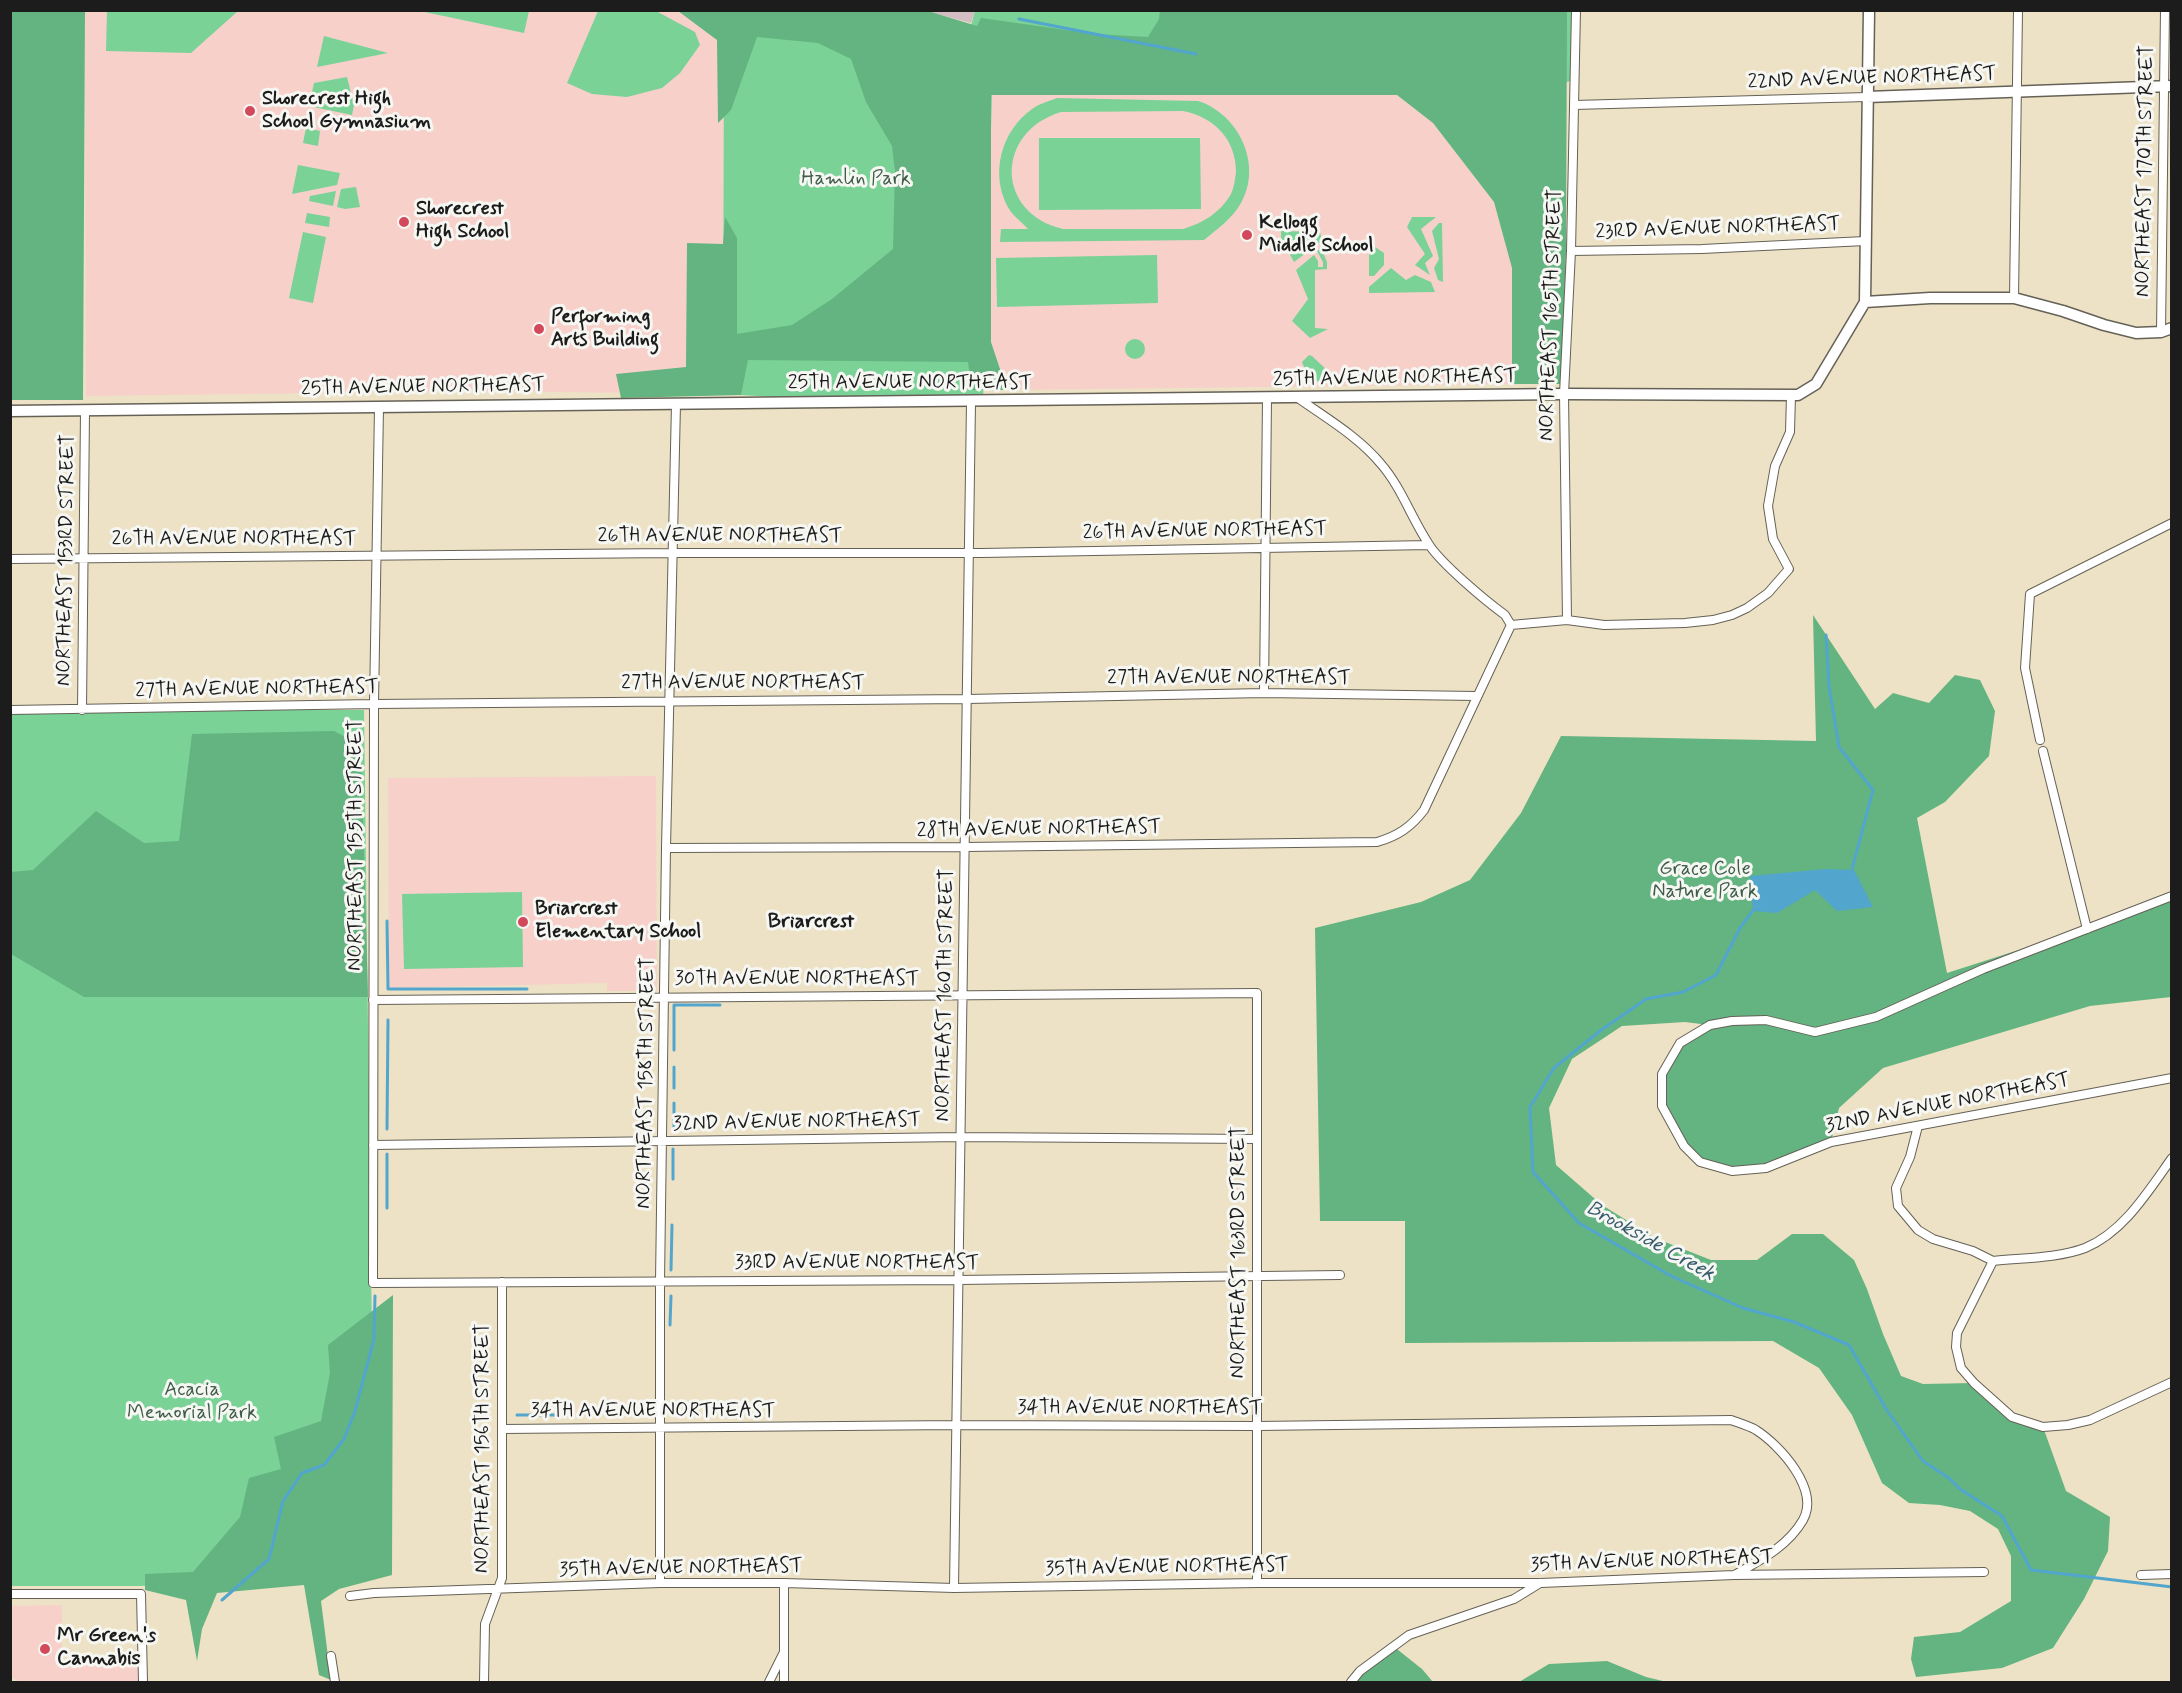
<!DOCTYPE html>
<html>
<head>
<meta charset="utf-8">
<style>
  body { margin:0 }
  #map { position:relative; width:2182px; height:1693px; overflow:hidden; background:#ede2c5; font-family:Mynerve,sans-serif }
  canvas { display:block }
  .frame { position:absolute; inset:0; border:12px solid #1c1c1c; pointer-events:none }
</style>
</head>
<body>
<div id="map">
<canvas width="2182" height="1693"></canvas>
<div class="frame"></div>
</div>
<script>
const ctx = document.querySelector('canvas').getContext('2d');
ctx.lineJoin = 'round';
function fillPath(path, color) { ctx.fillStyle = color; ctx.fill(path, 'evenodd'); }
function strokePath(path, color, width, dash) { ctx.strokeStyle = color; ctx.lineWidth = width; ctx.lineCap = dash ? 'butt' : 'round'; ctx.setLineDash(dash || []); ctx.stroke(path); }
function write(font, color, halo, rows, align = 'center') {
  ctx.font = font + ' Mynerve,sans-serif'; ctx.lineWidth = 6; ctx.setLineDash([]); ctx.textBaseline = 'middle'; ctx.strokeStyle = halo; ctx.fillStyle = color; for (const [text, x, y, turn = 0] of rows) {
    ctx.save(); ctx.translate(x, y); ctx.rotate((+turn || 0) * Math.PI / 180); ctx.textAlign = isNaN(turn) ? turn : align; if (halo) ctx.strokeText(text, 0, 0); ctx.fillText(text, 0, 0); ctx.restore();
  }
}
const built = new Path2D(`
  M 85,11 L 724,11 L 723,394 L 482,391 L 86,396 Z
  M 991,95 L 1397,95 L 1433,123 L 1494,202 L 1513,270 L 1512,384 L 1007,390 L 991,342 Z
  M 656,776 L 657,991 L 607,991 L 607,983 L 389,988 L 388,778 Z
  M 62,1605 L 62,1664 L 138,1664 L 138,1682 L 20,1682 L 11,1677 L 11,1606 Z`);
const industrial = new Path2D(`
  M 926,11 L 975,11 L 971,23 Z`);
const green = new Path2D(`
  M 107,11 L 107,10 L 238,11 L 191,53 L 106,51 Z
  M 420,11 L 529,11 L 524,33 Z
  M 598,11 L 656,11 L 695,32 L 700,45 L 680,73 L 662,88 L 627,97 L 592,94 L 567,83 Z
  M 724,11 L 964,51 L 975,11 L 1576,11 L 1575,80 L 1543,88 L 1397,95 L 992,95 L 983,402 L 875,403 L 723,394 Z
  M 324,36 L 388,53 L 317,67 Z
  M 347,77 L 354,105 L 352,115 L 309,106 L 314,83 Z
  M 1057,98 L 1198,101 C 1239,114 1263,165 1241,203 C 1232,219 1217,229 1204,240 L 1000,242 L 1001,229 L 1028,229 C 1022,222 1013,216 1009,209 C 989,175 1001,131 1032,109 C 1039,104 1049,101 1057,98 ZM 1183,111 C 1214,117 1236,139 1236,172 C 1235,179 1234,188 1231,194 C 1220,213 1203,223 1183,229 L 1063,229 C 995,213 995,132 1061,112 Z
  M 306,128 L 320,131 L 318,146 L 303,143 Z
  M 1039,138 L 1200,138 L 1201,209 L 1039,210 Z
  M 298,165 L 340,173 L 337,185 L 292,194 Z
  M 356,187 L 360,207 L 345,209 L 337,207 L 341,189 Z
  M 336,191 L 333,206 L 309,201 L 310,196 Z
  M 307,213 L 330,217 L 329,227 L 305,223 Z
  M 1412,217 L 1436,217 L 1421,229 L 1433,256 L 1425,263 L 1430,275 L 1415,265 L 1425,254 L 1407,227 Z
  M 1439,223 L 1442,223 L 1443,282 L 1438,280 L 1434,268 L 1439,259 L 1432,231 Z
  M 1281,231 L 1320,232 L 1322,241 L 1294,262 L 1281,238 Z
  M 303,232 L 326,237 L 313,303 L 289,298 Z
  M 1369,243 L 1384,253 L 1384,265 L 1374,276 L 1369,276 Z
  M 1321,248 L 1327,262 L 1327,269 L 1315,270 L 1315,328 L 1328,329 L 1310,338 L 1292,321 L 1308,299 L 1296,270 L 1314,255 L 1318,261 L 1318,267 L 1323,267 L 1323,262 L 1317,251 Z
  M 1157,255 L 1158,303 L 997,307 L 996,258 Z
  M 1391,268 L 1406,280 L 1415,275 L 1431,282 L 1435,292 L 1369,293 L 1369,287 Z
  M1125 349a10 10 0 1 1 20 0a10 10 0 1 1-20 0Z
  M 1309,355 L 1312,356 L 1331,374 L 1327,381 L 1310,381 L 1302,362 Z
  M 10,710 L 364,710 L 375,1578 L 139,1586 L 11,1586 Z
  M 522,892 L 523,967 L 404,969 L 402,894 Z`);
const forest = new Path2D(`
  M 10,11 L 85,11 L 83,400 L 11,400 Z
  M 678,11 L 928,11 L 977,26 L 981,18 L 1095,34 L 1148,37 L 1159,19 L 1160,11 L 1567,11 L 1566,250 L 1561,384 L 1512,384 L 1512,268 L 1494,202 L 1433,123 L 1397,95 L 991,95 L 991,342 L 1007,390 L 972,390 L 968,362 L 748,360 L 741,395 L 621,398 L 616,374 L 686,367 L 687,243 L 723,244 L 725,217 L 737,238 L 737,334 L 792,325 L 832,299 L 893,249 L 895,171 L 892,146 L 866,102 L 851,59 L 818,43 L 757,37 L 731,110 L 718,123 L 717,40 Z
  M 1813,615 L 1875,709 L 1893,693 L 1929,703 L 1955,675 L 1980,680 L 1995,711 L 1989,756 L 1945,802 L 1917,818 L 1947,973 L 2087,928 L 2171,895 L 2171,997 L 2090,1006 L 1883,1068 L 1839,1108 L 1831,1142 L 1766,1168 L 1732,1171 L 1700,1162 L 1662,1106 L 1662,1074 L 1680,1043 L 1709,1025 L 1685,1022 L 1622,1026 L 1572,1059 L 1549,1108 L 1556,1165 L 1602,1205 L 1655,1238 L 1711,1260 L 1757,1260 L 1792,1234 L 1823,1234 L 1854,1260 L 1867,1289 L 1883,1334 L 1901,1376 L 1923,1384 L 1974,1383 L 2012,1417 L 2043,1427 L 2066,1491 L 2110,1517 L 2108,1551 L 2084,1599 L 2053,1648 L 2002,1668 L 1916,1677 L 1911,1659 L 1914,1637 L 1960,1632 L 2011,1601 L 2011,1556 L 1998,1529 L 1970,1511 L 1940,1505 L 1909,1503 L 1882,1483 L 1852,1415 L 1819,1368 L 1773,1341 L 1405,1343 L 1405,1221 L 1320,1221 L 1315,928 L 1421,902 L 1470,880 L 1521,813 L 1561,736 L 1816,741 Z
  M 334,731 L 361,745 L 368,997 L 84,997 L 11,954 L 11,872 L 33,870 L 96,811 L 144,843 L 179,841 L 192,734 Z
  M 393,1295 L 392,1575 L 339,1589 L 321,1601 L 331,1680 L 319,1675 L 304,1585 L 217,1593 L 202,1629 L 197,1661 L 186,1600 L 145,1590 L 145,1574 L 193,1572 L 240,1517 L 249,1478 L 281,1469 L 274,1437 L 321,1421 L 330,1373 L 328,1345 Z
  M 1393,1646 L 1422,1669 L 1433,1682 L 1351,1682 Z
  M 1607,1661 L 1646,1677 L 1667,1682 L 1519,1682 L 1549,1664 Z`);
const water = new Path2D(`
  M 1826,869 L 1854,870 L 1873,907 L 1837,911 L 1815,890 L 1777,913 L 1753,911 L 1750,876 Z`);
const stream = new Path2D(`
  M 1019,19 L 1196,54
  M 1826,635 L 1829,686 L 1839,747 L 1873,790 L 1851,873
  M 1754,909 L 1740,928 L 1716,975 L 1683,992 L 1646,999 L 1600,1031 L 1554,1068 L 1530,1107 L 1533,1172 L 1579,1223 L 1671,1276 L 1743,1308 L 1794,1322 L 1849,1345 L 1886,1409 L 1923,1461 L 1949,1478 L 1960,1489 L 2002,1516 L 2031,1570 L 2172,1587
  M 387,921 L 388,989 L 527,989
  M 674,1050 L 674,1005 L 720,1005
  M 674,1067 L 674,1088
  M 674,1103 L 674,1129
  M 387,1129 L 388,1020
  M 673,1179 L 673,1149
  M 387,1208 L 387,1154
  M 671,1270 L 672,1225
  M 670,1325 L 671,1296
  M 517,1415 L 569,1415
  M 222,1600 L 269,1559 L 283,1501 L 302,1473 L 324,1465 L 344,1439 L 355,1411 L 374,1339 L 375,1296`);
const minor = new Path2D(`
  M 1574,105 L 1867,97
  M 1571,251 L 1702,249 L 1865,241
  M 2014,298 L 2018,10
  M 2161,332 L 2165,10
  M 1298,398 C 1326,418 1359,437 1381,464 C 1401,487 1411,517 1428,543 C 1440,563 1486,601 1505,615 L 1511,625
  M 379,407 L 374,704 L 373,1283 L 958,1280 L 1340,1275
  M 10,559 L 672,553 L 982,553 L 1429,545
  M 1567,620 L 1564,394 L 1571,251 L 1576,10
  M 1511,625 L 1567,620 L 1604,625 L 1685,623 L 1713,620 L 1732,615 L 1747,608 L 1768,593 L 1789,569 L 1773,539 L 1768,506 L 1775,466 L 1790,432 L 1791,395
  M 1264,693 L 1267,398
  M 10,710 L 374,704 L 967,699 L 1264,693 L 1476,696
  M 82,710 L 85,411
  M 2040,740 L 2025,668 L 2030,594 L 2172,523
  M 2043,751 L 2087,929
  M 666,848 L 965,847 L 1377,842 C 1398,836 1411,827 1424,810 L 1511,625
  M 2172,896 L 1983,969 L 1876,1017 L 1815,1032 L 1766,1020 L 1732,1021 L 1710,1025 L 1680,1043 L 1662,1074 L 1662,1106 L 1684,1146 L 1700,1162 L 1732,1171 L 1766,1168 L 1831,1142 L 2172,1078
  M 373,1000 L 1257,993 L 1257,1583
  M 1918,1126 L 1910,1157 L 1896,1188 L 1898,1206 L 1918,1230 L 1933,1239 L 1973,1251 L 1993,1261 L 1957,1333 L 1956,1347 L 1961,1368 L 1974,1383 L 2012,1417 L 2043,1427 L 2068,1425 L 2090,1420 L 2172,1382
  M 373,1145 L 961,1137 L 1257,1139
  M 1993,1261 C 2021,1258 2059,1258 2085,1248 C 2124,1232 2149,1190 2172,1158
  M 502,1429 L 956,1425 L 1257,1426 L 1731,1420 C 1739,1423 1749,1426 1756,1430 C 1781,1446 1820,1490 1803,1520 C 1788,1546 1761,1560 1736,1574
  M 2141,1575 L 2172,1574
  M 660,1583 L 660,1281 L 666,848 L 676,404
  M 784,1583 L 784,1682
  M 954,1588 L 971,402
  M 10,1594 L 141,1594 L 143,1682
  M 350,1596 L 374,1593 L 660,1583 L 784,1583 L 954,1588 L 1257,1583 L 1541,1583 L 1734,1575 L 1984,1572
  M 331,1656 L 335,1682
  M 484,1682 L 485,1624 L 502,1578 L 502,1282
  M 769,1682 L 783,1654
  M 1351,1682 L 1360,1671 L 1409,1635 L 1514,1599 L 1540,1583`);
const tertiary = new Path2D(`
  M 1867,97 L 2172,86
  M 1865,302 L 1930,298 L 2014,298 L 2063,311 L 2104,325 L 2136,333 L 2161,332 L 2172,328
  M 10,411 L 1564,394 L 1798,395 L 1816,384 L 1865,302 L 1869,10`);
const markers = [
  [250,111,6,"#d1495b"],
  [404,222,6,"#d1495b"],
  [1247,235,6,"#d1495b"],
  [539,329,6,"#d1495b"],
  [523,922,6,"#d1495b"],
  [45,1649,6,"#d1495b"]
];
const streetNames = [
  ["22ND AVENUE NORTHEAST",1872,79,-2],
  ["NORTHEAST 170TH STREET",2146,171,-89],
  ["23RD AVENUE NORTHEAST",1718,229,-2],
  ["NORTHEAST 165TH STREET",1552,315,-88],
  ["25TH AVENUE NORTHEAST",1395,379,-1],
  ["25TH AVENUE NORTHEAST",910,384],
  ["25TH AVENUE NORTHEAST",423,388,-1],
  ["26TH AVENUE NORTHEAST",1205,532,-1],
  ["26TH AVENUE NORTHEAST",720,537],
  ["26TH AVENUE NORTHEAST",234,540],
  ["NORTHEAST 153RD STREET",67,560,-89],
  ["27TH AVENUE NORTHEAST",1229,679],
  ["27TH AVENUE NORTHEAST",743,684],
  ["27TH AVENUE NORTHEAST",257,690,-1],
  ["28TH AVENUE NORTHEAST",1039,830,-1],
  ["NORTHEAST 155TH STREET",357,845,-90],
  ["30TH AVENUE NORTHEAST",797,980],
  ["NORTHEAST 160TH STREET",946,995,-89],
  ["NORTHEAST 158TH STREET",647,1083,-89],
  ["32ND AVENUE NORTHEAST",1948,1104,-11],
  ["32ND AVENUE NORTHEAST",797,1123,-1],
  ["NORTHEAST 163RD STREET",1240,1252,-90],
  ["33RD AVENUE NORTHEAST",857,1264],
  ["34TH AVENUE NORTHEAST",1140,1409],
  ["34TH AVENUE NORTHEAST",653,1412],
  ["NORTHEAST 156TH STREET",484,1448,-90],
  ["35TH AVENUE NORTHEAST",1652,1562,-2],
  ["35TH AVENUE NORTHEAST",1167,1568,-1],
  ["35TH AVENUE NORTHEAST",681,1569,-1]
];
const poiNames = [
  ["Shorecrest High",262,100],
  ["School Gymnasium",262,123],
  ["Shorecrest",416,210],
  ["High School",416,233],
  ["Kellogg",1259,224],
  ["Middle School",1259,247],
  ["Performing",551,318],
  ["Arts Building",551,341],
  ["Briarcrest",535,910],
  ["Elementary School",535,933],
  ["Mr Green's",57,1637],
  ["Cannabis",57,1660]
];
const parkNames = [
  ["Hamlin Park",856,180],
  ["Grace Cole",1705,870],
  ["Nature Park",1705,893],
  ["Acacia",192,1391],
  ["Memorial Park",192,1414]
];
const neighbourhoodNames = [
  ["Briarcrest",811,923]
];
const waterNames = [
  ["Brookside Creek",1650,1242,29]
];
fillPath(built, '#f7d0ca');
fillPath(industrial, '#d2bec2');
fillPath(green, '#7ad297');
fillPath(forest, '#63b480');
fillPath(water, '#52a6ce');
strokePath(stream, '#52a6ce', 3);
strokePath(minor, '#656157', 10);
strokePath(tertiary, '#656157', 13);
strokePath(minor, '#fff', 8);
strokePath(tertiary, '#fff', 10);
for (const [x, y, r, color] of markers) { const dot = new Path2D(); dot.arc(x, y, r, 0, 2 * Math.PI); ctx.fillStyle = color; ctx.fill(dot); strokePath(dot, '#f6f6f2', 2); }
write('20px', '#1c1c1c', '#f6f6f2', streetNames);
write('bold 20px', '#1c1c1c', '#f6f6f2', poiNames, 'left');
write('20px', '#3d5c47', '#f6f6f2', parkNames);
write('bold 21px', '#1c1c1c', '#f6f6f2', neighbourhoodNames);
write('italic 21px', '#345a6c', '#f6f6f2', waterNames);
</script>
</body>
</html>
